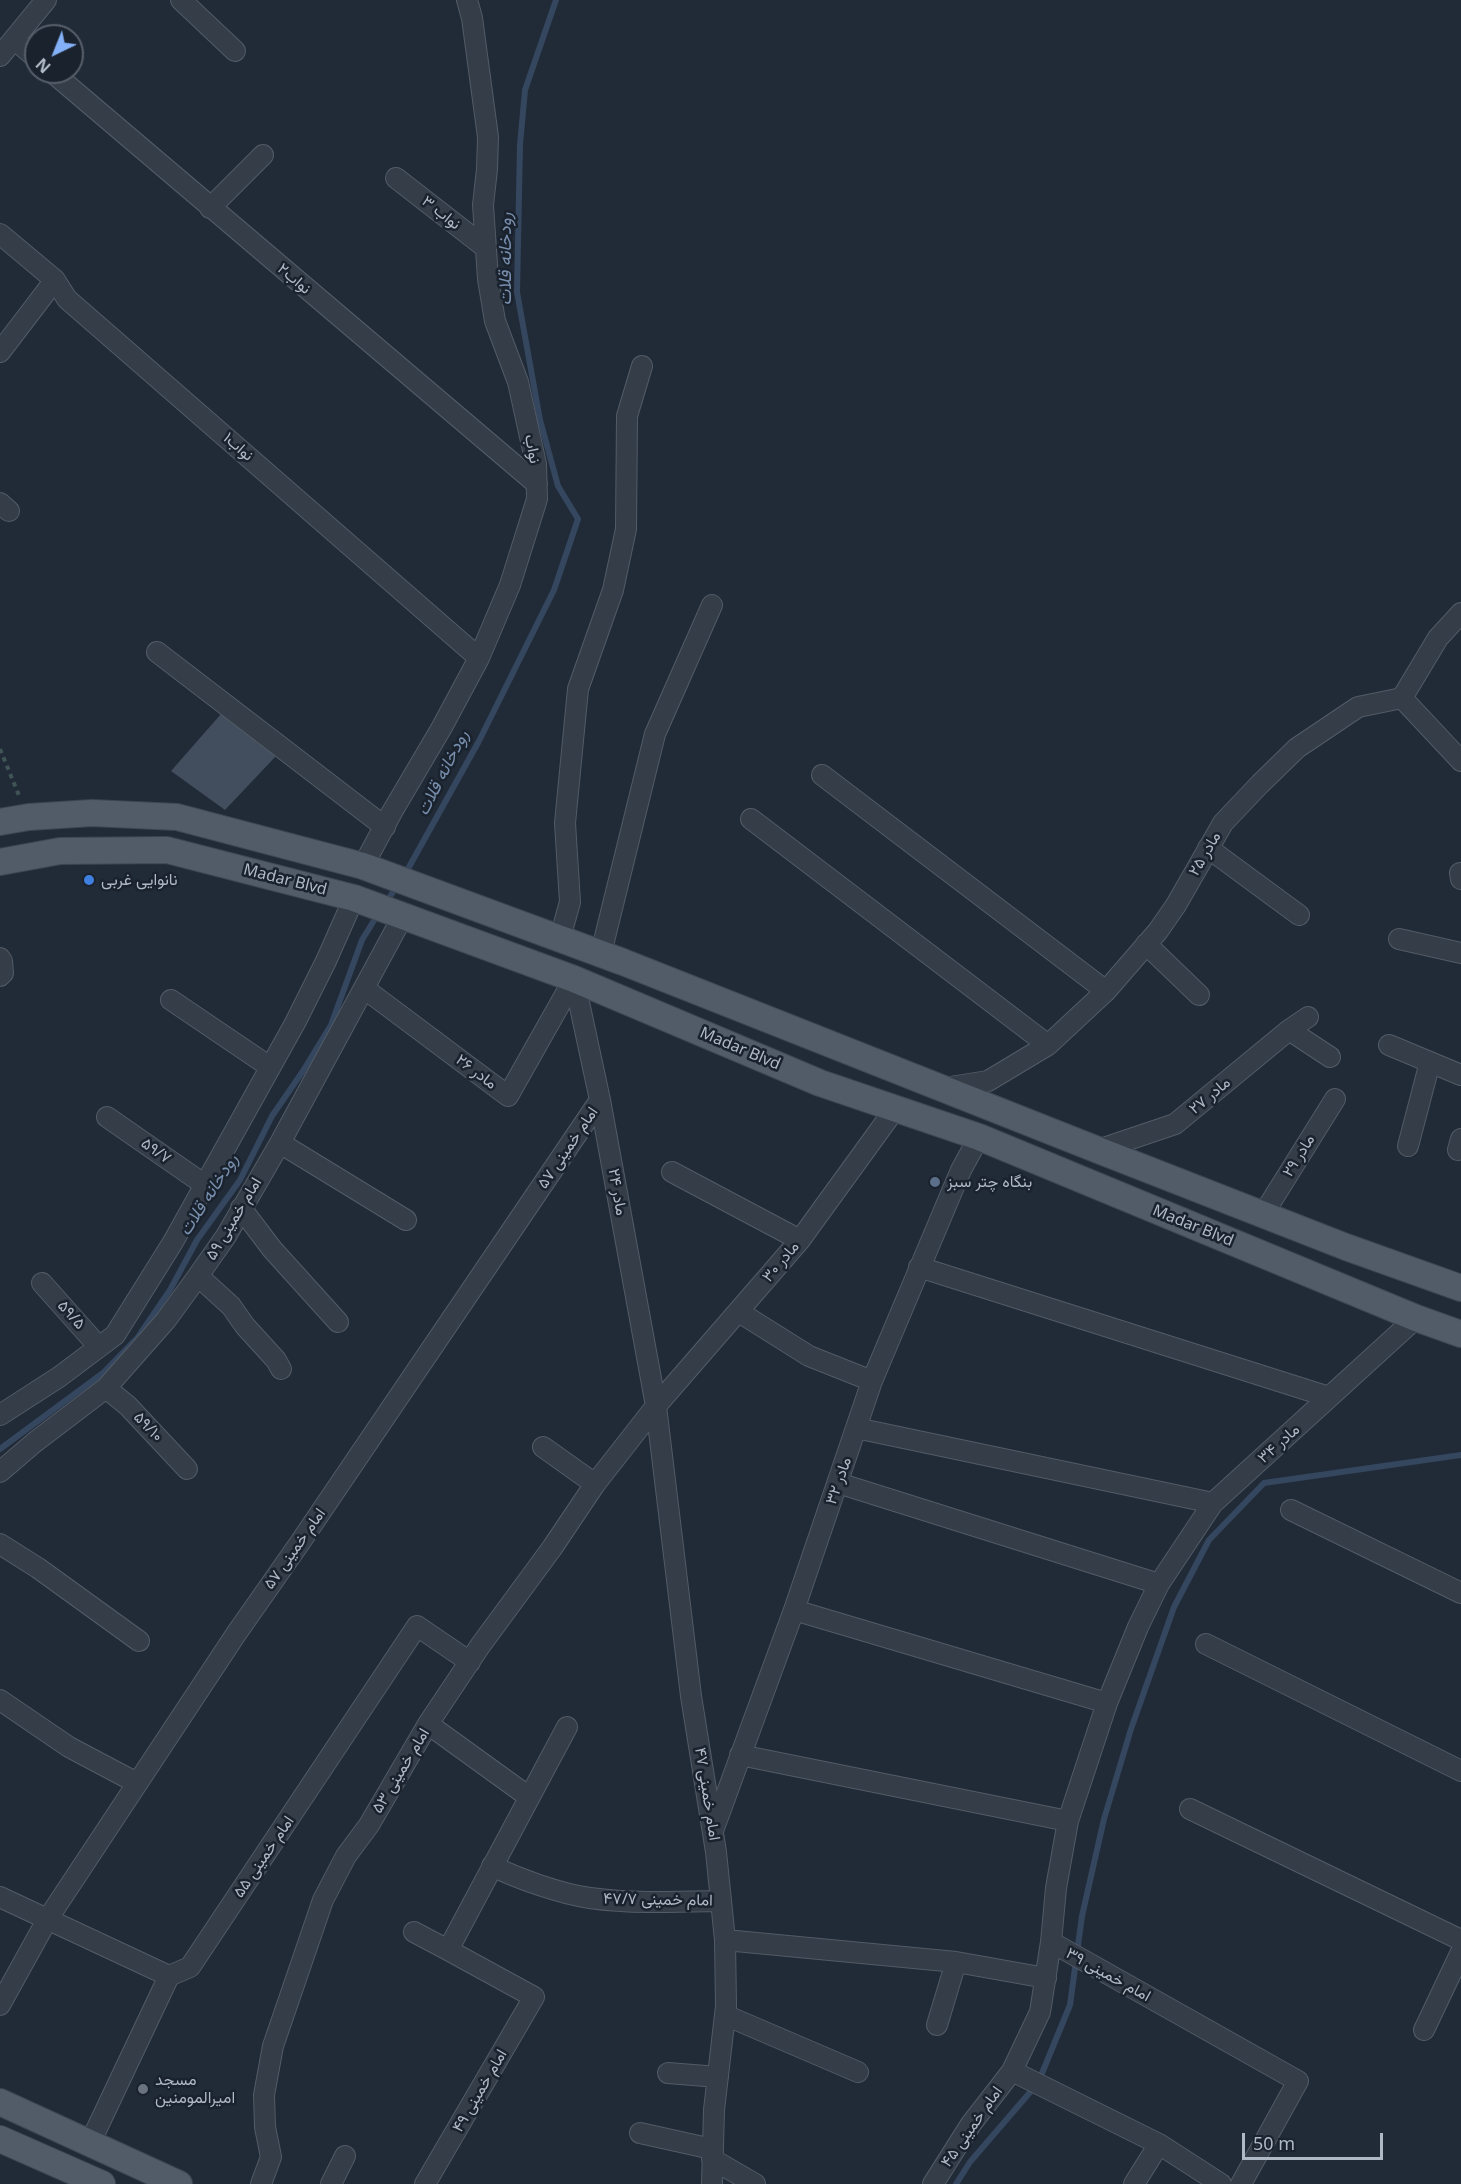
<!DOCTYPE html>
<html>
<head>
<meta charset="utf-8">
<style>
  body { margin:0 }
  #map { position:relative; width:1461px; height:2184px; overflow:hidden; background:#212b38; font-family:"Noto Sans",sans-serif }
  canvas { display:block }
  .north { position:absolute; left:24px; top:24px; width:60px; height:60px; box-sizing:border-box; background:#1a222d; border:2px solid #565e6a; border-radius:50%; rotate:223deg; font-size:16px; font-weight:700; line-height:24px; text-align:center; color:#afb8c5 }
  .north::after { content:''; display:block; margin:auto; width:21px; height:27px; background:#83b0f6; clip-path:polygon(50% 0,100% 100%,50% 72%,0 100%) }
  .scale { position:absolute; left:1242px; top:2133px; width:141px; height:27px; box-sizing:border-box; border:3px solid #afb8c5; border-top:0; padding-left:8px; font-size:18px; line-height:21px; white-space:nowrap; color:#afb8c5; -webkit-text-stroke:4px #1a222d; paint-order:stroke }
</style>
</head>
<body>
<div id="map">
<canvas width="1461" height="2184"></canvas>
<div class="north">N</div>
<div class="scale">50 m</div>
</div>
<script>
const ctx = document.querySelector('canvas').getContext('2d');
ctx.lineJoin = 'round';
function strokePath(path, color, width, dash) { ctx.strokeStyle = color; ctx.lineWidth = width; ctx.lineCap = dash ? 'butt' : 'round'; ctx.setLineDash(dash || []); ctx.stroke(path); }
function fillPath(path, color) { ctx.fillStyle = color; ctx.fill(path, 'evenodd'); }
function write(font, color, halo, rows, align = 'center') {
  ctx.font = font + ' "Noto Sans",Vazirmatn,sans-serif'; ctx.lineWidth = 5; ctx.setLineDash([]); ctx.textBaseline = 'middle'; ctx.strokeStyle = halo; ctx.fillStyle = color; for (const [text, x, y, turn = 0] of rows) {
    ctx.save(); ctx.translate(x, y); ctx.rotate((+turn || 0) * Math.PI / 180); ctx.textAlign = isNaN(turn) ? turn : align; if (halo) ctx.strokeText(text, 0, 0); ctx.fillText(text, 0, 0); ctx.restore();
  }
}
const stream = new Path2D(`
  M 404,876 L 479,741 L 554,590 L 578,519 L 558,486 L 540,420 L 517,292 L 520,145 L 525,90 L 556,0
  M 386,903 L 398,884
  M 0,1449 L 103,1373 L 138,1337 L 170,1290 L 197,1240 L 240,1180 L 272,1116 L 303,1071 L 331,1025 L 362,940 L 378,914
  M 956,2184 L 970,2162 L 1038,2083 L 1070,2005 L 1082,1916 L 1104,1819 L 1131,1729 L 1174,1607 L 1209,1540 L 1264,1483 L 1461,1455`);
const building = new Path2D(`
  M 221,714 L 277,755 L 225,810 L 171,771 Z`);
const path = new Path2D(`
  M 0,749 L 20,798`);
const minor = new Path2D(`
  M 181,0 L 235,51
  M 14,39 L 36,58
  M 0,56 L 46,0
  M 52,72 L 537,484
  M 396,178 L 486,248
  M 210,208 L 263,155
  M 0,234 L 55,280 L 67,299 L 479,658
  M 0,352 L 55,280
  M 0,503 L 9,511
  M 157,652 L 385,827
  M 1402,698 L 1461,761
  M 822,775 L 1106,991
  M 751,819 L 1048,1045
  M 1208,848 L 1299,915
  M 363,866 L 392,812 L 442,727 L 479,658 L 510,585 L 537,499 L 536,464 L 518,382 L 495,321 L 488,279 L 483,205 L 487,169 L 488,137 L 472,18 L 467,0
  M 1460,873 L 1461,879
  M 560,938 L 570,902 L 565,823 L 578,689 L 613,590 L 626,529 L 627,416 L 642,366
  M 1399,939 L 1461,953
  M 1146,944 L 1199,995
  M 601,953 L 655,734 L 712,605
  M 0,958 L 2,961 L 3,973 L 0,976
  M 574,979 L 600,1100 L 656,1406 L 691,1696 L 716,1852 L 725,1940 L 726,2006 L 714,2110 L 712,2184
  M 365,989 L 508,1096 L 574,979
  M 171,1000 L 270,1067
  M 1289,1030 L 1330,1057
  M 1389,1045 L 1461,1075
  M 944,1088 L 988,1081 L 1048,1045 L 1106,991 L 1158,931 L 1176,905 L 1223,823 L 1260,784 L 1297,748 L 1358,707 L 1402,698 L 1438,638 L 1461,613
  M 107,1117 L 205,1185
  M 280,1143 L 406,1220
  M 1408,1146 L 1430,1062
  M 1098,1150 L 1175,1124 L 1289,1030 L 1308,1017
  M 1458,1150 L 1461,1139
  M 672,1172 L 800,1240
  M 241,1208 L 272,1249 L 338,1322
  M 1264,1213 L 1335,1099
  M 919,1267 L 1329,1397
  M 198,1276 L 231,1306 L 245,1326 L 276,1360 L 281,1369
  M 42,1283 L 99,1347
  M 739,1312 L 809,1356 L 872,1381
  M 106,1388 L 128,1406 L 187,1469
  M 0,1415 L 59,1377 L 115,1335 L 173,1242 L 295,1023 L 326,961 L 354,898
  M 856,1428 L 1213,1503
  M 543,1447 L 595,1484
  M 0,1472 L 35,1442 L 106,1388 L 166,1320 L 198,1276 L 226,1236 L 280,1143 L 403,916
  M 838,1483 L 1159,1584
  M 1291,1510 L 1461,1593
  M 0,1544 L 38,1568 L 139,1641
  M 794,1610 L 1107,1703
  M 1206,1644 L 1461,1771
  M 0,1700 L 69,1747 L 137,1783
  M 428,1724 L 529,1797
  M 740,1755 L 1068,1821
  M 1190,1809 L 1461,1940
  M 714,1828 L 794,1610 L 872,1381 L 961,1170 L 979,1137
  M 492,1866 C 519,1879 561,1894 590,1898 C 633,1904 677,1902 721,1901
  M 0,1897 L 169,1976
  M 414,1932 L 448,1950
  M 725,1940 L 956,1962 L 1046,1978
  M 1051,1942 L 1040,2012 L 1012,2071 L 1159,2144 L 1221,2184
  M 0,2005 L 47,1920 L 236,1634 L 299,1544 L 600,1100
  M 725,2015 L 858,2072
  M 937,2025 L 956,1962
  M 1424,2030 L 1461,1952
  M 668,2073 L 718,2077
  M 640,2133 L 712,2149
  M 90,2143 L 169,1976 L 190,1967 L 417,1626 L 470,1662
  M 712,2159 L 755,2184
  M 261,2184 L 271,2157 L 265,2127 L 264,2095 L 273,2046 L 323,1900 L 346,1856 L 369,1825 L 428,1724 L 480,1646 L 552,1548 L 595,1484 L 656,1406 L 800,1240 L 895,1109
  M 331,2184 L 345,2156
  M 425,2184 L 534,1997 L 448,1950 L 567,1727
  M 933,2184 L 971,2124 L 1012,2071
  M 1134,2184 L 1159,2144
  M 1241,2184 L 1298,2081 L 1051,1942 L 1056,1888 L 1068,1821 L 1107,1703 L 1138,1627 L 1159,1584 L 1213,1503 L 1416,1318`);
const major = new Path2D(`
  M 0,822 L 29,817 L 92,813 L 177,817 L 363,866 L 623,962 L 1098,1150 L 1346,1247 L 1461,1288
  M 0,862 L 60,851 L 167,850 L 354,898 L 574,979 L 820,1083 L 979,1137 L 1416,1318 L 1461,1334
  M 0,2102 L 179,2184
  M 0,2139 L 102,2184`);
const markers = [
  [89,880,6,"#3f7fe0"],
  [935,1182,6,"#5c6f8a"],
  [143,2089,6,"#6b7280"]
];
const streetNames = [
  ["نواب ۳",441,213,38],
  ["نواب۲",294,279,40],
  ["نواب۱",238,447,41],
  ["نواب",532,449,79],
  ["مادر ۲۵",1205,854,-60],
  ["Madar Blvd",285,880,14],
  ["Madar Blvd",740,1049,23],
  ["مادر ۲۶",476,1072,37],
  ["مادر ۲۷",1210,1096,-40],
  ["امام خمینی ۵۷",568,1148,-56],
  ["۵۹/۷",156,1151,35],
  ["مادر ۲۹",1299,1156,-58],
  ["مادر ۲۴",617,1192,80],
  ["امام خمینی ۵۹",234,1219,-59],
  ["Madar Blvd",1193,1226,22],
  ["مادر ۳۰",781,1262,-50],
  ["۵۹/۵",71,1315,48],
  ["۵۹/۱۰",148,1427,46],
  ["مادر ۳۴",1279,1444,-42],
  ["مادر ۳۲",839,1481,-71],
  ["امام خمینی ۵۷",295,1549,-55],
  ["امام خمینی ۵۳",401,1771,-59],
  ["امام خمینی ۴۷",707,1794,81],
  ["امام خمینی ۵۵",264,1857,-56],
  ["امام خمینی ۴۷/۷",658,1900,1],
  ["امام خمینی ۳۹",1108,1975,29],
  ["امام خمینی ۴۹",480,2091,-60],
  ["امام خمینی ۴۵",972,2127,-55]
];
const poiNames = [
  ["نانوایی غربی",101,880],
  ["بنگاه چتر سبز",947,1182],
  ["مسجد",155,2080],
  ["امیرالمومنین",155,2098]
];
const waterNames = [
  ["رودخانه قلات",506,259,-90],
  ["رودخانه قلات",443,773,-63],
  ["رودخانه قلات",209,1195,-57]
];
strokePath(stream, '#35465f', 6);
fillPath(building, '#424e5d');
strokePath(minor, '#525b66', 22);
strokePath(major, '#3e4652', 28);
strokePath(path, '#405456', 4, [4.5, 4.5]);
strokePath(minor, '#343d48', 20);
strokePath(major, '#525c69', 26);
for (const [x, y, r, color] of markers) { const dot = new Path2D(); dot.arc(x, y, r, 0, 2 * Math.PI); ctx.fillStyle = color; ctx.fill(dot); strokePath(dot, '#1a222d', 2); }
write('16px', '#afb8c5', '#1a222d', streetNames);
write('16px', '#afb8c5', '#1a222d', poiNames, 'left');
write('italic 18px', '#778ead', '#1a222d', waterNames);
</script>
</body>
</html>
